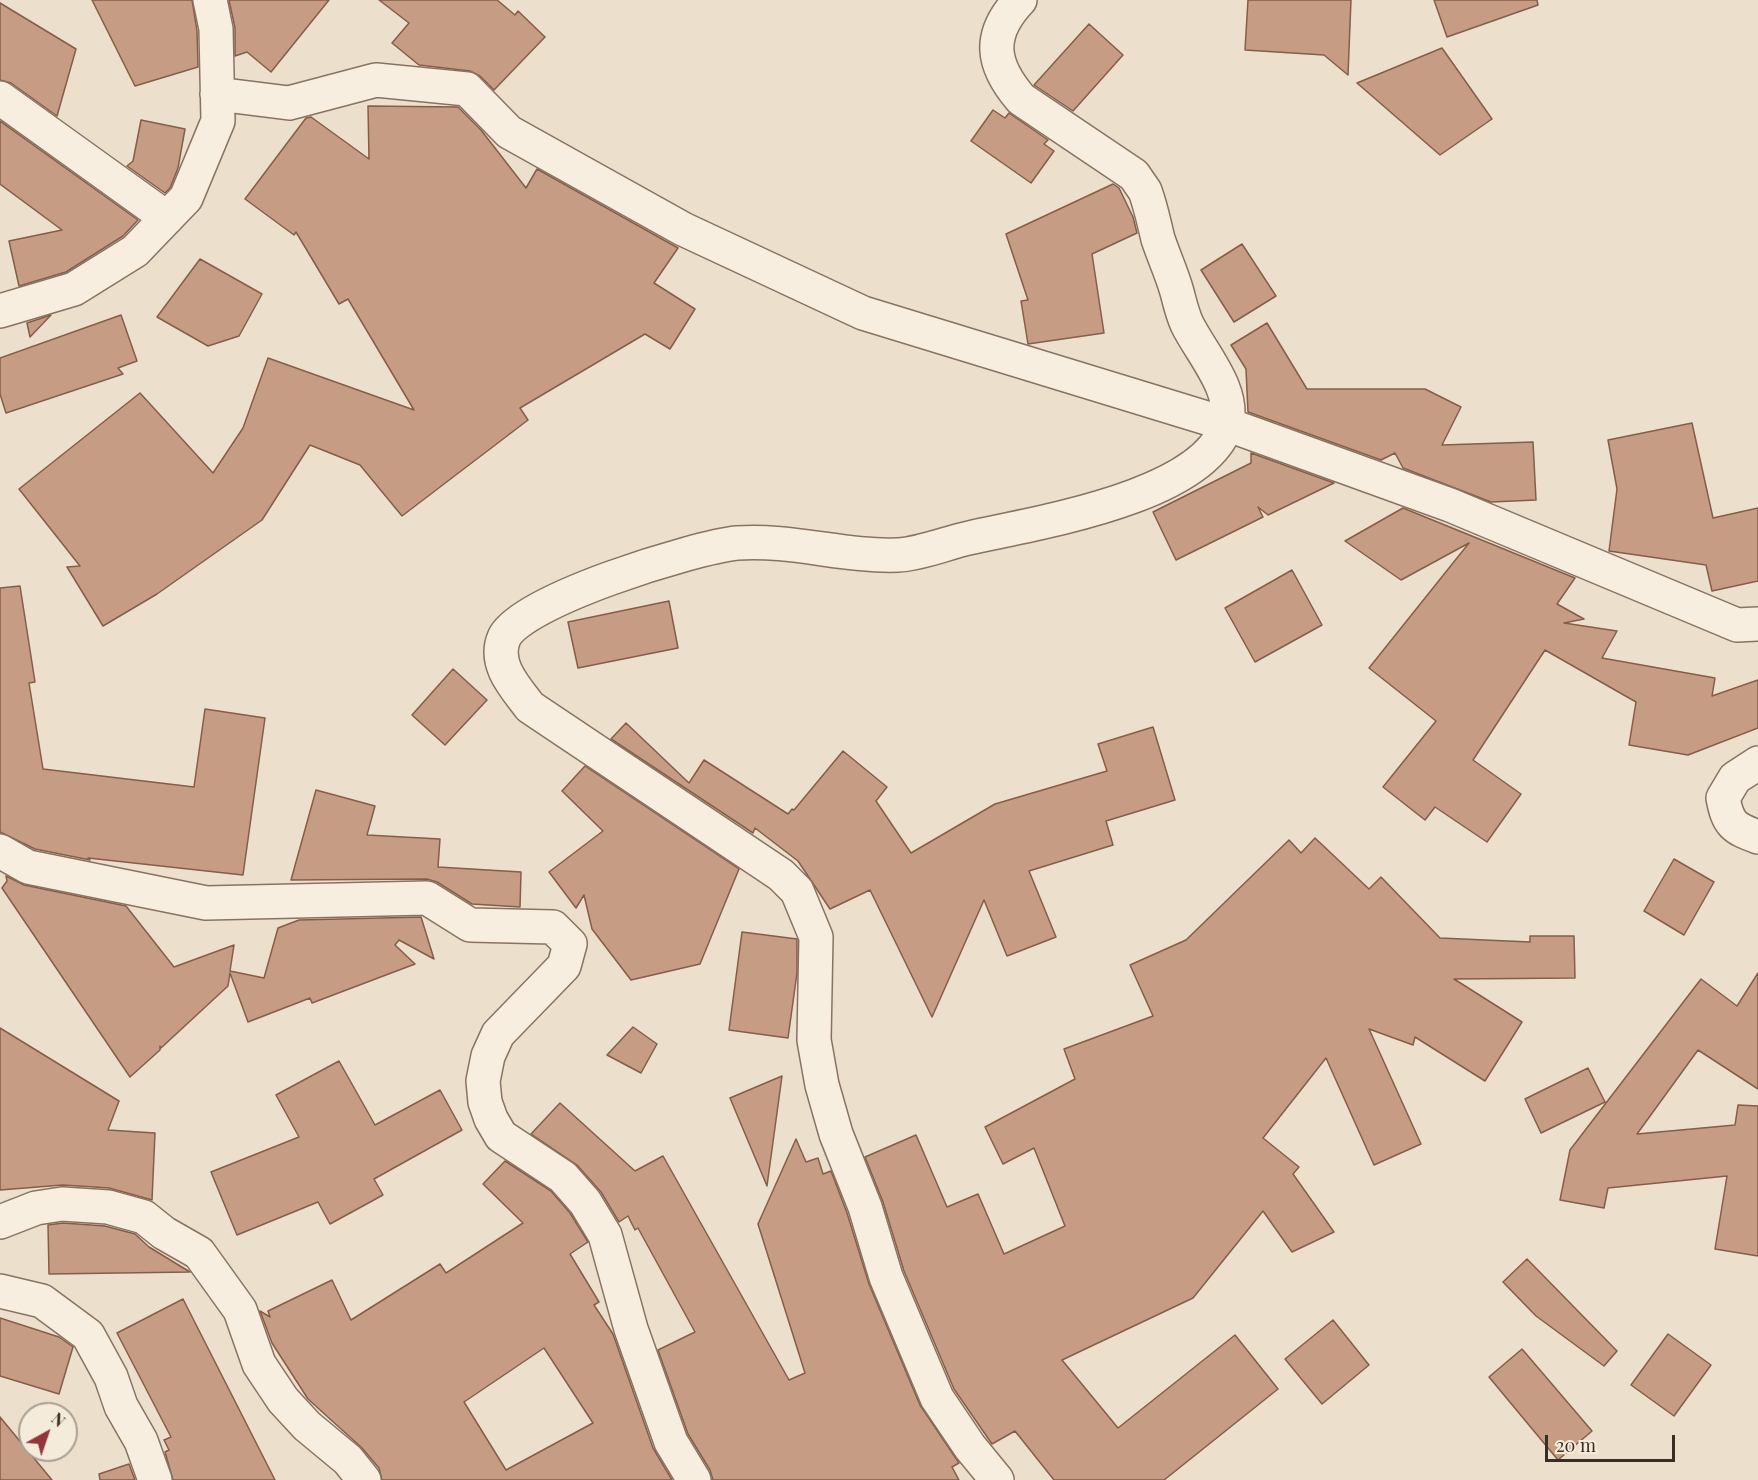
<!DOCTYPE html>
<html>
<head>
<meta charset="utf-8">
<style>
  body { margin:0 }
  #map { position:relative; width:1758px; height:1480px; overflow:hidden; background:#ece0cc; font-family:"Playfair Display",serif }
  canvas { display:block }
  .north { position:absolute; left:18px; top:1402px; width:60px; height:60px; box-sizing:border-box; background:#f4ebdb; border:2px solid #aa9f91; border-radius:50%; rotate:40deg; font-size:16px; font-weight:700; line-height:24px; text-align:center; color:#3a2d23 }
  .north::after { content:''; display:block; margin:auto; width:21px; height:27px; background:#92353c; clip-path:polygon(50% 0,100% 100%,50% 72%,0 100%) }
  .scale { position:absolute; left:1545px; top:1435px; width:130px; height:27px; box-sizing:border-box; border:3px solid #3a2d23; border-top:0; padding-left:8px; font-size:18px; line-height:21px; white-space:nowrap; color:#3a2d23; -webkit-text-stroke:4px #f4ebdb; paint-order:stroke }
</style>
</head>
<body>
<div id="map">
<canvas width="1758" height="1480"></canvas>
<div class="north">N</div>
<div class="scale">20 m</div>
</div>
<script>
const ctx = document.querySelector('canvas').getContext('2d');
ctx.lineJoin = 'round';
function fillPath(path, color) { ctx.fillStyle = color; ctx.fill(path, 'evenodd'); }
function strokePath(path, color, width, dash) { ctx.strokeStyle = color; ctx.lineWidth = width; ctx.lineCap = dash ? 'butt' : 'round'; ctx.setLineDash(dash || []); ctx.stroke(path); }
const building = new Path2D(`
  M 92,0 L 192,0 L 197,31 L 198,67 L 135,86 Z
  M 229,0 L 329,0 L 271,72 L 247,52 L 235,56 L 235,28 Z
  M 379,0 L 497,0 L 515,15 L 518,11 L 545,37 L 494,90 L 480,76 L 470,71 L 419,65 L 392,43 L 409,23 Z
  M 1248,0 L 1351,0 L 1348,75 L 1324,55 L 1245,50 Z
  M 1434,0 L 1537,0 L 1538,5 L 1447,37 Z
  M 0,3 L 76,49 L 57,116 L 11,83 L 0,80 Z
  M 1089,24 L 1123,55 L 1073,111 L 1034,85 Z
  M 1442,48 L 1492,119 L 1440,155 L 1357,83 Z
  M 368,106 L 458,107 L 481,130 L 526,188 L 537,169 L 678,248 L 654,283 L 695,309 L 670,349 L 645,334 L 520,408 L 528,420 L 402,516 L 360,465 L 310,445 L 262,520 L 157,594 L 103,626 L 67,567 L 80,566 L 19,489 L 140,393 L 213,473 L 243,428 L 268,358 L 414,410 L 348,299 L 339,304 L 296,232 L 294,235 L 245,199 L 306,118 L 311,117 L 369,159 Z
  M 993,110 L 1005,118 L 1009,113 L 1048,140 L 1044,144 L 1054,151 L 1031,183 L 971,141 Z
  M 141,120 L 185,129 L 178,168 L 170,188 L 165,193 L 127,166 L 133,161 Z
  M 0,121 L 138,220 L 123,236 L 66,272 L 19,286 L 9,241 L 62,230 L 0,184 Z
  M 1113,184 L 1119,188 L 1133,217 L 1137,233 L 1092,254 L 1104,333 L 1028,344 L 1021,301 L 1028,300 L 1006,234 Z
  M 1242,244 L 1276,296 L 1234,322 L 1201,270 Z
  M 200,259 L 262,294 L 239,336 L 208,346 L 157,317 Z
  M 51,315 L 30,337 L 27,323 Z
  M 121,315 L 137,361 L 118,368 L 123,374 L 6,413 L 0,394 L 0,358 Z
  M 1267,323 L 1307,389 L 1425,389 L 1461,407 L 1442,445 L 1533,442 L 1536,500 L 1491,502 L 1403,468 L 1395,453 L 1381,460 L 1248,412 L 1246,369 L 1231,345 Z
  M 1692,423 L 1713,518 L 1758,508 L 1758,581 L 1712,591 L 1706,565 L 1609,551 L 1617,489 L 1608,440 Z
  M 1251,453 L 1334,483 L 1268,515 L 1258,507 L 1263,517 L 1176,560 L 1153,512 L 1251,463 Z
  M 1403,508 L 1575,578 L 1557,604 L 1584,619 L 1564,623 L 1617,631 L 1602,658 L 1715,678 L 1712,696 L 1758,680 L 1758,728 L 1688,755 L 1629,745 L 1636,702 L 1545,650 L 1473,760 L 1521,794 L 1487,842 L 1435,807 L 1425,820 L 1383,787 L 1436,721 L 1369,668 L 1469,543 L 1401,580 L 1345,541 Z
  M 1292,570 L 1322,625 L 1255,662 L 1225,608 Z
  M 20,586 L 35,682 L 29,683 L 43,769 L 194,787 L 205,709 L 265,718 L 243,875 L 88,858 L 90,860 L 35,849 L 0,832 L 0,588 Z
  M 669,601 L 678,648 L 578,668 L 568,622 Z
  M 453,669 L 487,700 L 445,745 L 412,715 Z
  M 626,723 L 689,783 L 704,760 L 788,814 L 792,809 L 794,810 L 843,751 L 887,787 L 876,801 L 911,853 L 995,804 L 1107,771 L 1098,744 L 1153,727 L 1175,800 L 1106,821 L 1113,845 L 1029,871 L 1056,937 L 1007,956 L 984,900 L 932,1017 L 870,890 L 830,909 L 798,861 L 755,828 L 753,833 L 611,739 Z
  M 585,766 L 739,869 L 700,964 L 631,980 L 592,929 L 584,895 L 576,908 L 549,872 L 603,831 L 562,791 Z
  M 316,790 L 375,806 L 367,835 L 440,839 L 438,867 L 521,872 L 520,907 L 472,904 L 437,882 L 427,879 L 291,880 Z
  M 1315,838 L 1369,889 L 1381,877 L 1440,938 L 1530,942 L 1530,936 L 1574,936 L 1575,978 L 1454,979 L 1522,1022 L 1485,1081 L 1415,1037 L 1413,1045 L 1369,1029 L 1421,1144 L 1374,1165 L 1326,1058 L 1263,1138 L 1299,1167 L 1293,1174 L 1334,1232 L 1292,1252 L 1263,1211 L 1193,1298 L 1062,1360 L 1118,1428 L 1235,1335 L 1278,1389 L 1164,1480 L 1054,1480 L 1015,1431 L 992,1444 L 954,1389 L 904,1271 L 883,1202 L 865,1157 L 916,1135 L 947,1207 L 978,1194 L 1004,1254 L 1065,1226 L 1034,1148 L 1003,1164 L 985,1127 L 1075,1079 L 1064,1049 L 1153,1016 L 1130,965 L 1186,940 L 1289,840 L 1301,853 Z
  M 1674,859 L 1714,882 L 1684,935 L 1644,911 Z
  M 6,876 L 24,885 L 126,906 L 174,967 L 234,945 L 230,971 L 264,978 L 278,928 L 299,920 L 421,917 L 434,959 L 399,940 L 395,945 L 415,964 L 312,1003 L 310,998 L 248,1022 L 230,973 L 228,986 L 161,1048 L 160,1046 L 160,1050 L 130,1077 L 2,888 L 7,881 Z
  M 742,932 L 797,939 L 797,973 L 788,1038 L 729,1030 Z
  M 1758,973 L 1758,1089 L 1698,1050 L 1637,1134 L 1735,1125 L 1738,1105 L 1758,1106 L 1758,1256 L 1715,1249 L 1727,1176 L 1608,1188 L 1604,1208 L 1560,1200 L 1570,1150 L 1701,979 L 1737,1006 Z
  M 633,1027 L 657,1044 L 641,1073 L 607,1055 Z
  M 0,1028 L 119,1101 L 108,1130 L 155,1133 L 152,1200 L 109,1188 L 63,1185 L 0,1190 Z
  M 339,1061 L 375,1125 L 440,1090 L 462,1130 L 374,1179 L 383,1195 L 330,1224 L 318,1202 L 237,1235 L 211,1172 L 299,1137 L 276,1095 Z
  M 1588,1068 L 1605,1102 L 1541,1133 L 1525,1099 Z
  M 782,1076 L 767,1186 L 730,1098 Z
  M 560,1103 L 635,1171 L 663,1156 L 789,1380 L 805,1373 L 758,1224 L 796,1139 L 806,1162 L 818,1158 L 823,1174 L 831,1171 L 847,1213 L 869,1284 L 920,1405 L 959,1463 L 952,1467 L 959,1480 L 713,1480 L 710,1470 L 688,1434 L 658,1350 L 695,1332 L 638,1228 L 635,1230 L 628,1216 L 619,1222 L 601,1192 L 577,1165 L 531,1134 Z
  M 505,1161 L 551,1191 L 570,1213 L 588,1242 L 570,1254 L 599,1302 L 594,1305 L 613,1334 L 653,1448 L 672,1480 L 382,1480 L 379,1468 L 362,1448 L 308,1399 L 272,1343 L 260,1311 L 270,1317 L 268,1311 L 332,1280 L 351,1320 L 440,1264 L 446,1273 L 523,1223 L 483,1184 ZM 544,1348 L 593,1423 L 506,1470 L 464,1402 Z
  M 63,1223 L 105,1226 L 135,1234 L 149,1247 L 190,1272 L 49,1274 L 48,1225 Z
  M 1527,1259 L 1617,1351 L 1604,1366 L 1536,1316 L 1503,1282 Z
  M 183,1299 L 275,1480 L 173,1480 L 165,1452 L 169,1450 L 164,1440 L 171,1437 L 117,1333 Z
  M 0,1318 L 59,1337 L 73,1347 L 59,1394 L 0,1376 Z
  M 1333,1320 L 1369,1365 L 1322,1404 L 1285,1359 Z
  M 1668,1334 L 1711,1365 L 1674,1416 L 1631,1385 Z
  M 1522,1349 L 1592,1431 L 1558,1460 L 1489,1377 Z
  M 0,1417 L 52,1480 L 0,1480 Z
  M 129,1464 L 135,1480 L 100,1480 L 99,1474 Z`);
const minor = new Path2D(`
  M 217,94 L 289,103 L 376,80 L 467,89 L 509,132 L 683,229 L 863,313 L 1226,424 L 1450,505 L 1737,625 L 1758,624
  M 0,98 L 167,218
  M 0,311 L 74,289 L 135,251 L 186,198 L 218,121 L 216,29 L 210,0
  M 1758,763 L 1735,778 L 1723,798 C 1728,824 1733,828 1758,837
  M 0,851 L 28,867 L 206,903 L 427,898 L 470,925 L 553,927 L 570,944 L 564,966 L 498,1034 L 488,1056 L 483,1081 L 485,1102 L 491,1119 L 501,1136 L 563,1177 L 585,1202 L 605,1235 L 631,1329 L 671,1442 L 694,1480
  M 0,1222 L 36,1208 L 62,1204 L 108,1207 L 144,1217 L 164,1233 L 199,1253 L 240,1310 L 259,1364 L 283,1400 L 307,1426 L 348,1460 L 364,1480
  M 0,1291 L 42,1301 L 88,1335 L 111,1377 L 121,1406 L 141,1441 L 155,1480
  M 997,1480 L 970,1447 L 937,1398 L 886,1277 L 865,1207 L 836,1134 L 822,1085 L 814,1040 L 816,937 L 797,891 L 781,875 L 530,707 C 515,687 493,664 504,638 C 519,601 696,547 737,543 C 791,539 845,557 898,555 C 921,554 946,543 969,538 C 1034,523 1202,498 1226,426 C 1237,391 1201,353 1187,324 C 1182,313 1180,303 1177,292 C 1172,274 1164,257 1158,239 C 1154,223 1151,207 1145,191 L 1134,175 L 1021,99 C 991,64 987,35 1020,0`);
fillPath(building, '#c79c85');
strokePath(building, '#855d48', 1.5);
strokePath(minor, '#887361', 36);
strokePath(minor, '#f7eedf', 33);
</script>
</body>
</html>
